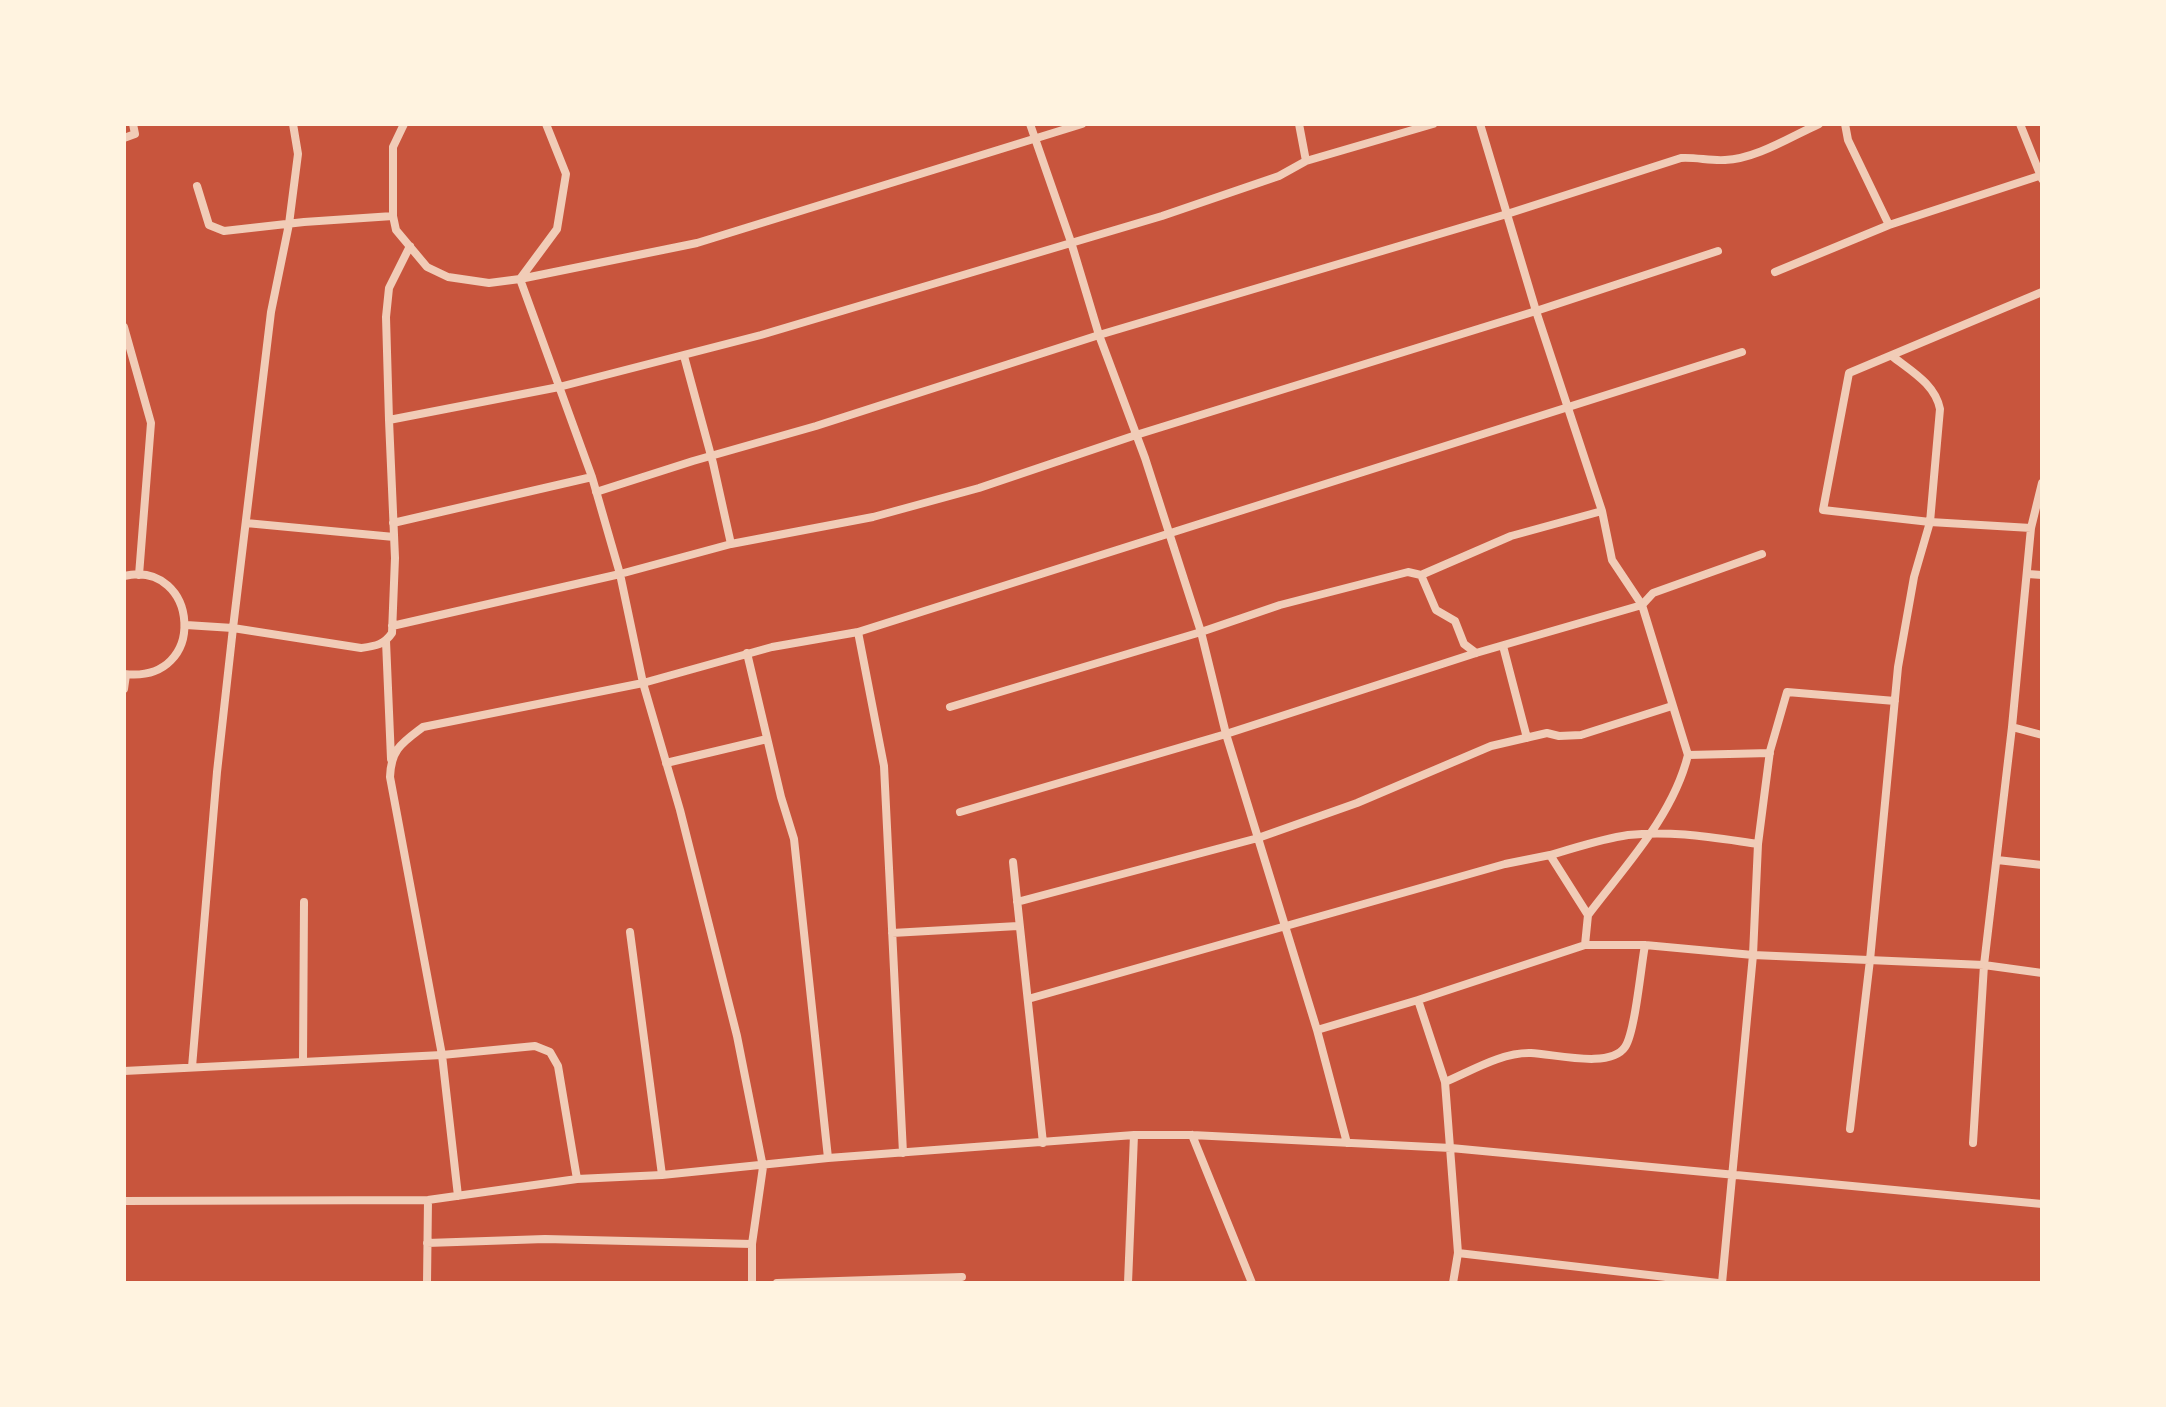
<!DOCTYPE html>
<html>
<head>
<meta charset="utf-8">
<style>
  body { margin:0 }
  #map { position:relative; width:2166px; height:1407px; overflow:hidden; background:#c8553d; font-family:"Public Sans",sans-serif }
  canvas { display:block }
  .frame { position:absolute; inset:0; border:126px solid #fff3e0; pointer-events:none }
</style>
</head>
<body>
<div id="map">
<canvas width="2166" height="1407"></canvas>
<div class="frame"></div>
</div>
<script>
const ctx = document.querySelector('canvas').getContext('2d');
ctx.lineJoin = 'round';
function strokePath(path, color, width, dash) { ctx.strokeStyle = color; ctx.lineWidth = width; ctx.lineCap = dash ? 'butt' : 'round'; ctx.setLineDash(dash || []); ctx.stroke(path); }
const minor = new Path2D(`
  M 404,124 L 393,147 L 393,216 L 396,230 L 427,267 L 448,277 L 489,283 L 520,279 L 592,477 L 620,574 L 643,683 L 680,810 L 737,1036 L 763,1167 L 752,1244 L 752,1283
  M 1030,124 L 1071,242 L 1099,335 L 1145,458 L 1201,632 L 1226,734 L 1317,1030 L 1347,1143
  M 1480,124 L 1536,311 L 1602,511 L 1612,560 L 1642,605 L 1688,755 C 1673,816 1625,866 1588,915
  M 1845,124 L 1848,140 L 1889,225
  M 2020,124 L 2042,179
  M 124,138 L 135,134 L 133,124
  M 1306,161 L 1433,124
  M 197,186 L 209,225 L 224,231 L 304,222 L 393,216
  M 1775,272 L 1889,225 L 2042,175
  M 520,279 L 697,243 L 1082,124
  M 520,279 L 557,229 L 566,174 L 546,124
  M 124,327 L 151,423 L 139,575
  M 684,356 L 713,463 L 731,544
  M 389,420 L 386,317 L 389,288 L 410,246
  M 596,492 L 693,461 L 816,426 L 1099,335 L 1507,214 L 1681,158 C 1696,157 1710,161 1725,160 C 1756,159 1790,137 1819,124
  M 246,523 L 394,537
  M 393,523 L 592,477
  M 2031,528 L 1930,522 L 1823,510 L 1849,373 L 2042,292
  M 2028,574 L 2042,575
  M 1421,575 L 1511,536 L 1602,511
  M 124,576 C 199,559 210,684 124,674
  M 186,625 L 233,628 L 361,648 C 375,646 384,645 392,633 L 395,558 L 389,420 L 559,387 L 761,335 L 1162,216 L 1279,176 L 1306,161 L 1299,124
  M 392,626 L 620,574 L 731,544 L 873,517 L 979,488 L 1136,435 L 1536,311 L 1718,251
  M 858,632 L 884,766 L 903,1153
  M 386,641 L 391,759
  M 1503,646 L 1527,738
  M 747,653 L 781,797 L 794,839 L 828,1158
  M 124,689 L 126,675
  M 950,707 L 1201,632 L 1280,605 L 1408,572 L 1421,575 L 1436,610 L 1455,621 L 1464,644 L 1476,653
  M 2012,727 L 2042,735
  M 1688,755 L 1770,753
  M 666,763 L 767,739
  M 960,812 L 1226,734 L 1476,653 L 1642,605 L 1653,593 L 1762,554
  M 1997,860 L 2042,865
  M 1013,862 L 1043,1143
  M 1017,902 L 1258,838 L 1357,803 L 1491,746 L 1547,733 L 1559,736 L 1581,735 L 1672,706
  M 630,932 L 662,1175
  M 892,933 L 1018,926
  M 1585,945 L 1588,915 L 1550,855 C 1575,848 1601,839 1628,835 C 1672,830 1715,838 1758,844
  M 1028,999 L 1505,864 L 1550,855
  M 1418,1000 L 1445,1082 L 1458,1253 L 1718,1283
  M 1317,1030 L 1418,1000 L 1585,945 L 1645,945 L 1753,955 L 1984,965 L 2042,973
  M 303,1062 L 304,902
  M 192,1067 L 217,772 L 233,628 L 271,312 L 289,224 L 298,154 L 293,124
  M 124,1071 L 442,1055 L 535,1046 L 550,1052 L 558,1066 L 577,1179
  M 1445,1082 C 1471,1071 1502,1052 1531,1053 C 1555,1054 1610,1069 1625,1047 C 1635,1033 1641,966 1645,945
  M 1850,1129 L 1870,960 L 1898,667 L 1914,577 L 1930,522 L 1940,409 C 1935,384 1911,371 1892,356
  M 1192,1135 L 1252,1283
  M 1973,1143 L 1984,965 L 2012,727 L 2031,528 L 2042,483
  M 458,1196 L 442,1055 L 390,777 C 391,749 402,743 423,727 L 643,683 L 772,647 L 858,632 L 1742,352
  M 124,1201 L 428,1200 L 577,1179 L 662,1175 L 828,1158 L 1134,1135 L 1192,1135 L 1451,1148 L 2042,1204
  M 427,1243 L 545,1239 L 752,1244
  M 427,1283 L 428,1200
  M 777,1283 L 962,1277
  M 1128,1283 L 1134,1135
  M 1453,1283 L 1458,1253
  M 1722,1283 L 1753,955 L 1758,844 L 1770,751 L 1787,692 L 1895,701`);
strokePath(minor, '#f1ccb7', 8);
</script>
</body>
</html>
